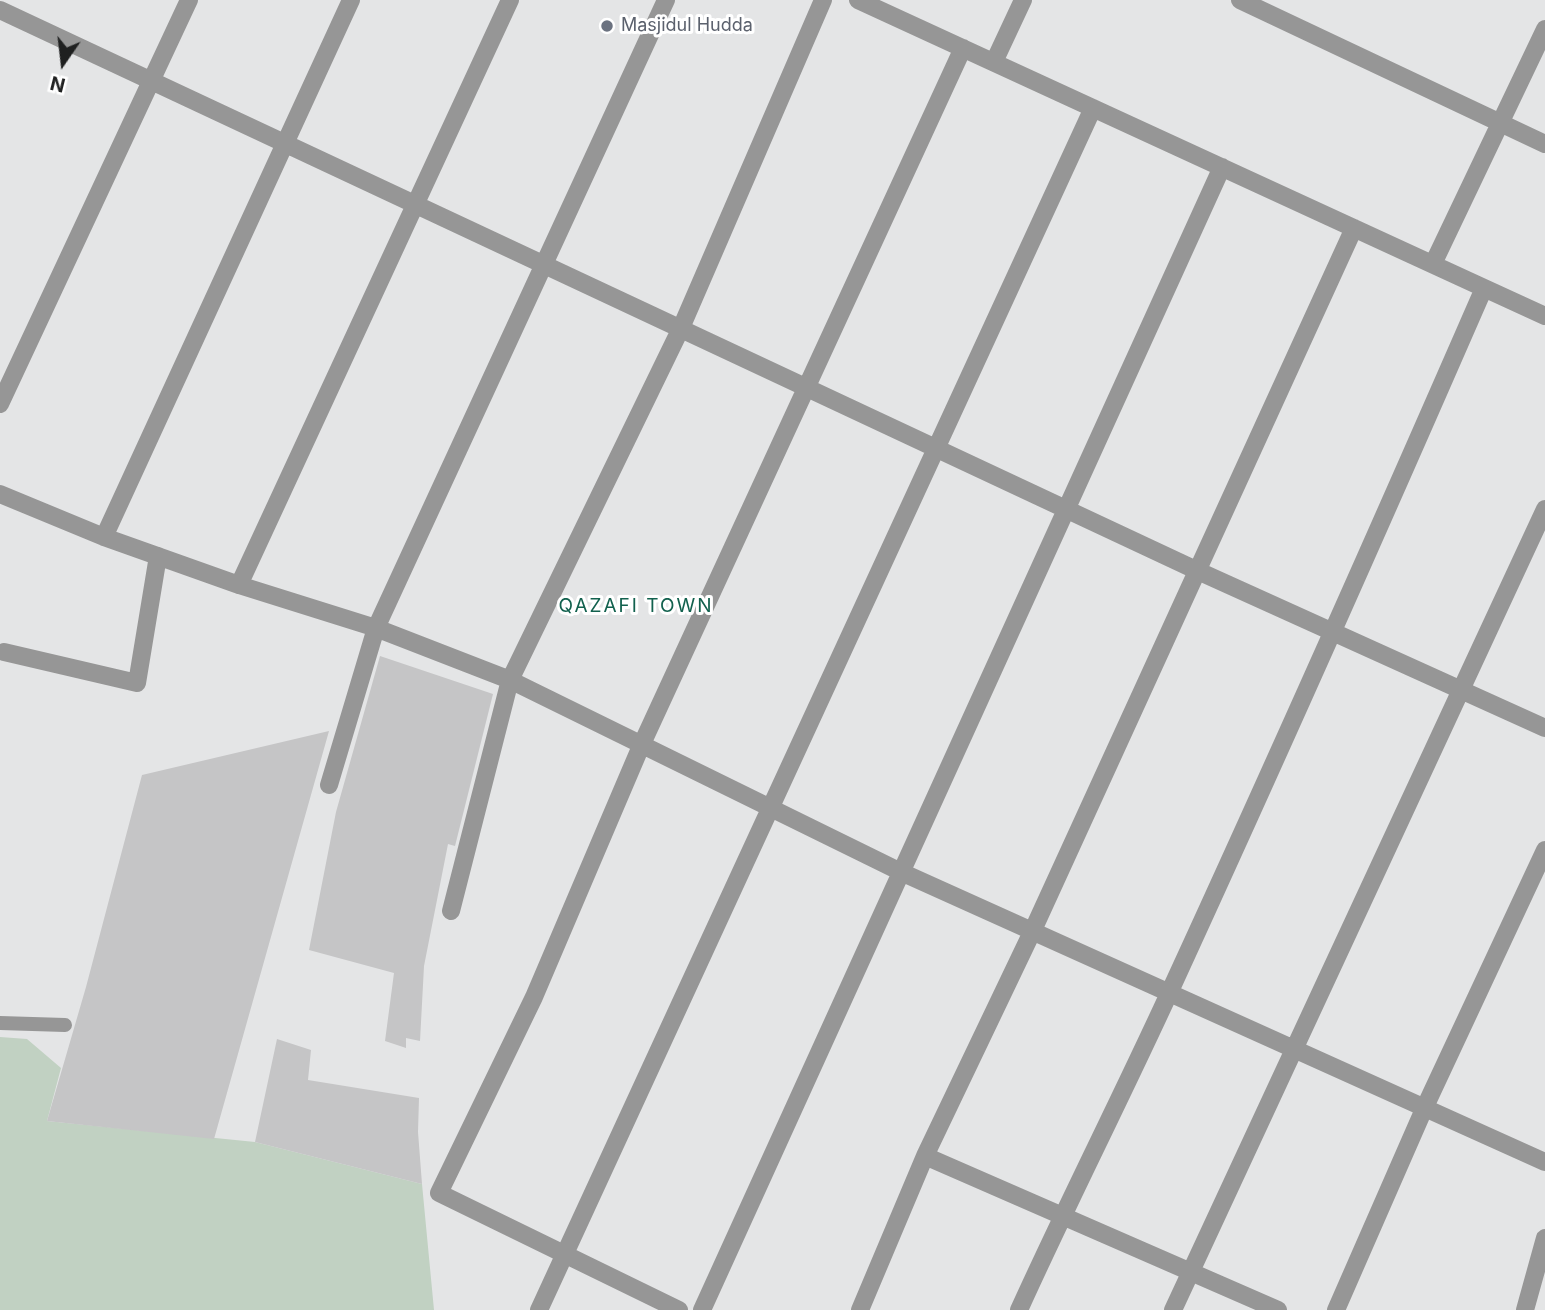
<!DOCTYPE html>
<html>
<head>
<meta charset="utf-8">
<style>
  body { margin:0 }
  #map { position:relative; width:1545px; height:1310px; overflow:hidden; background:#e4e5e6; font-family:Inter,sans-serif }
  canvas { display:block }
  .north { position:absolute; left:28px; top:28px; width:70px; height:70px; -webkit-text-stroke:5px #fff; paint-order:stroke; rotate:194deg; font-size:19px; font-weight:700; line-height:28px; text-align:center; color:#1f2020 }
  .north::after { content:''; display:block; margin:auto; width:24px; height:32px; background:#1f2020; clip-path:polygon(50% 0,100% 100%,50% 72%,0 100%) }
</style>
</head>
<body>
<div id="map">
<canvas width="1545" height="1310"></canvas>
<div class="north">N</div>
</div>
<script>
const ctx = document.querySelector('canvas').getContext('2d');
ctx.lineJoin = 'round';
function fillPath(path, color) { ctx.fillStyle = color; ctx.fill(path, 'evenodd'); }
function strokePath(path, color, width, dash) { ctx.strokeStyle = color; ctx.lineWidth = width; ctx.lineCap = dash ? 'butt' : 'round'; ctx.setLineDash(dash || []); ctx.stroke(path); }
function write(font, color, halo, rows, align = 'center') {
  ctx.font = font + ' Inter,sans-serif'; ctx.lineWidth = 6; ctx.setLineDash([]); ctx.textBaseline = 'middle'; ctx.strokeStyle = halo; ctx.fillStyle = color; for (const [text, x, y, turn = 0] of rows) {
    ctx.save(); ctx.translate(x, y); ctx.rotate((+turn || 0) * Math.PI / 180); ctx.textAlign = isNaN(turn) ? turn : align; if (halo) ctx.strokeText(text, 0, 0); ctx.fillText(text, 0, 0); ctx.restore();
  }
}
const green = new Path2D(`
  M 0,1037 L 27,1039 L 61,1068 L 47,1121 L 255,1142 L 422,1184 L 434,1310 L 0,1310 Z`);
const building = new Path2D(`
  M 380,656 L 493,694 L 455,846 L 448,844 L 424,966 L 420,1041 L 406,1038 L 406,1048 L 385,1041 L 394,973 L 309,950 L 336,812 Z
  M 329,731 L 214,1139 L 47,1121 L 86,987 L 142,775 Z
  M 277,1039 L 311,1050 L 308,1080 L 419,1098 L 418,1132 L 422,1184 L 255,1142 Z`);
const service = new Path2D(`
  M 0,1023 L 65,1025`);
const minor = new Path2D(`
  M 858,0 L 1484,288
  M 1240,0 L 1545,144
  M 0,10 L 1198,571 L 1545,728
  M 994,62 L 1023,0
  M 1433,264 L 1545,29
  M 0,404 L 189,0
  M 0,494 L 104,537 L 239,585 L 376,628 L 510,680 L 901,872 L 1545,1162
  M 104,537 L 351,0
  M 239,585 L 510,0
  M 4,652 L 137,683 L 158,556
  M 329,785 L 376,628 L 666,0
  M 451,911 L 510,680 L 681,328 L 823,0
  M 925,1156 L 1033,930 L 1354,228
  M 539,1310 L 1093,108
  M 679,1310 L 439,1193 L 534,997 L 641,746 L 963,48
  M 702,1310 L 1222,167
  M 860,1310 L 925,1156 L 1278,1310
  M 1019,1310 C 1068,1202 1122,1096 1171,989 C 1278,756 1382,522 1484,288 L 1545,316
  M 1173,1310 L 1545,509
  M 1336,1310 L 1424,1109 L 1545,850
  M 1525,1310 L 1545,1238`);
const markers = [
  [607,26,7,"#6b7280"]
];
const worshipNames = [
  ["Masjidul Hudda",621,26]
];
const neighbourhoodNames = [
  ["QAZAFI TOWN",636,606]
];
fillPath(green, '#c1d1c2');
fillPath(building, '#c5c5c6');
strokePath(service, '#969696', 14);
strokePath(minor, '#969696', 18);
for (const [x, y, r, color] of markers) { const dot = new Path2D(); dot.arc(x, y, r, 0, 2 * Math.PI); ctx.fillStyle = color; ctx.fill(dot); strokePath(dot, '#fff', 2.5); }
write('18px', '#5b616d', '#fff', worshipNames, 'left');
ctx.letterSpacing = '2px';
write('19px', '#12614e', '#fff', neighbourhoodNames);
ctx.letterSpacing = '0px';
</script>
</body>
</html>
